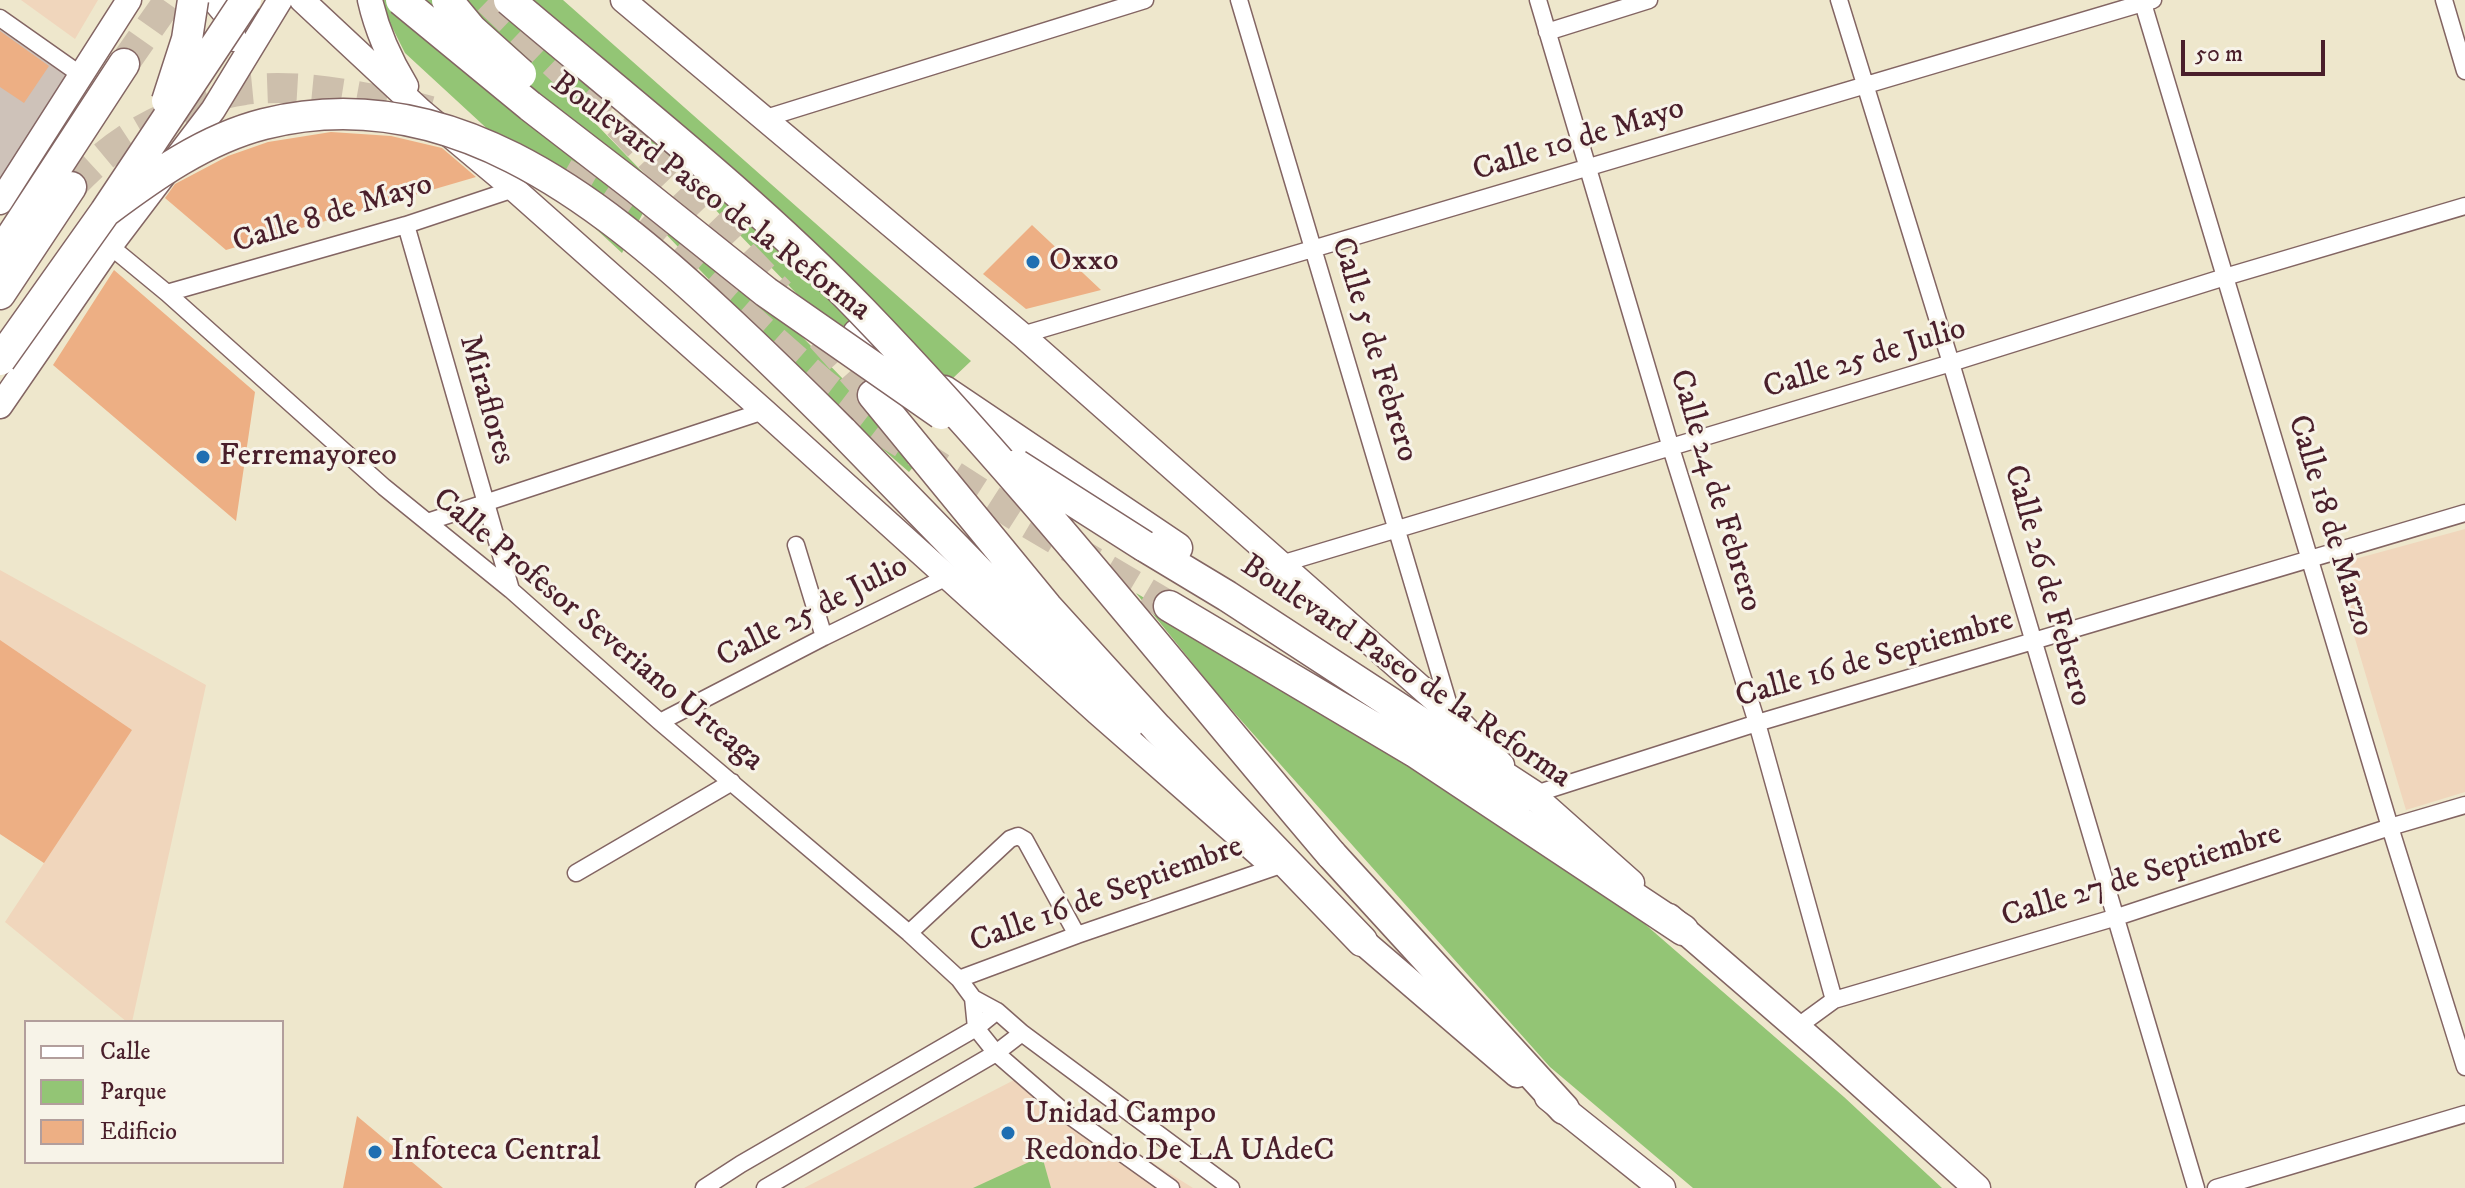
<!DOCTYPE html>
<html>
<head>
<meta charset="utf-8">
<style>
  body { margin:0 }
  #map { position:relative; width:2465px; height:1188px; overflow:hidden; background:#eee7cc; font-family:"IM FELL DW Pica",serif }
  canvas { display:block }
  .legend { position:absolute; left:24px; top:1020px; width:260px; height:144px; box-sizing:border-box; background:#f7f3e8; border:2px solid #b29e9c; margin:0; padding:10px 14px; list-style:none; font-size:24px; color:#4a1f2b }
  .legend li { display:flex; align-items:center; gap:16px; height:40px }
  .legend b { width:40px; border:2px solid #b29e9c }
  .scale { position:absolute; left:2181px; top:40px; width:144px; height:36px; box-sizing:border-box; border:4px solid #4a1f2b; border-top:0; padding-left:10px; font-size:24px; line-height:28px; white-space:nowrap; color:#4a1f2b; -webkit-text-stroke:6px #f7f3e8; paint-order:stroke }
</style>
</head>
<body>
<div id="map">
<canvas width="2465" height="1188"></canvas>
<ul class="legend">
<li><b style="height:10px;background:#fff"></b>Calle</li>
<li><b style="height:22px;background:#93c575"></b>Parque</li>
<li><b style="height:22px;background:#edaf84"></b>Edificio</li>
</ul>
<div class="scale">50 m</div>
</div>
<script>
const ctx = document.querySelector('canvas').getContext('2d');
ctx.lineJoin = 'round';
function fillPath(path, color) { ctx.fillStyle = color; ctx.fill(path, 'evenodd'); }
function strokePath(path, color, width, dash) { ctx.strokeStyle = color; ctx.lineWidth = width; ctx.lineCap = dash ? 'butt' : 'round'; ctx.setLineDash(dash || []); ctx.stroke(path); }
function write(font, color, halo, rows, align = 'center') {
  ctx.font = font + ' "IM FELL DW Pica",serif'; ctx.lineWidth = 6; ctx.setLineDash([]); ctx.textBaseline = 'middle'; ctx.strokeStyle = halo; ctx.fillStyle = color; for (const [text, x, y, turn = 0] of rows) {
    ctx.save(); ctx.translate(x, y); ctx.rotate((+turn || 0) * Math.PI / 180); ctx.textAlign = isNaN(turn) ? turn : align; if (halo) ctx.strokeText(text, 0, 0); ctx.fillText(text, 0, 0); ctx.restore();
  }
}
const built = new Path2D(`
  M 21,0 L 98,0 L 75,39 Z
  M 2465,529 L 2465,792 L 2406,810 L 2333,565 Z
  M 0,570 L 206,685 L 132,1022 L 127,1022 L 5,922 L 44,863 L 0,834 Z
  M 1018,1078 L 1193,1188 L 804,1188 Z`);
const industrial = new Path2D(`
  M 0,29 L 71,79 L 0,186 Z`);
const green = new Path2D(`
  M 384,0 L 563,0 L 971,361 L 914,415 L 615,106 L 594,122 L 845,381 L 917,462 L 909,472 L 809,385 L 644,211 L 622,253 L 405,53 L 385,13 Z
  M 1136,593 L 1410,754 L 1601,886 L 1844,1097 L 1942,1188 L 1693,1188 L 1550,1067 L 1215,691 Z
  M 1042,1156 L 1051,1188 L 973,1188 Z`);
const building = new Path2D(`
  M 0,31 L 49,66 L 24,103 L 0,87 Z
  M 331,132 L 391,136 L 442,148 L 476,177 L 226,250 L 165,198 L 175,184 L 228,156 L 268,142 Z
  M 1032,225 L 1101,290 L 1026,309 L 983,274 Z
  M 114,270 L 255,392 L 236,521 L 53,365 Z
  M 0,640 L 132,730 L 44,863 L 0,834 Z
  M 357,1116 L 443,1188 L 343,1188 Z`);
const highwayTunnel = new Path2D(`
  M 488,0 L 611,117 L 780,293
  M 124,64 L 169,0
  M 564,173 L 599,193 L 637,219 L 823,384 L 888,434 L 1018,517 L 1169,606
  M 71,187 C 109,147 137,129 187,108 C 205,100 225,92 245,90 C 283,85 324,90 362,97 C 386,101 410,105 434,112
  M 821,337 L 873,395`);
const street = new Path2D(`
  M 1239,0 L 1451,712
  M 1538,0 L 1671,448 L 1757,723 L 1834,1000
  M 1839,0 L 1951,363 L 2196,1188
  M 2142,0 L 2390,827 L 2465,1067
  M 2444,0 L 2465,71
  M 0,18 L 81,75
  M 1547,32 L 1649,0
  M 766,118 L 1145,0
  M 406,225 L 511,590
  M 110,246 L 167,293 L 384,487 L 511,590 L 660,722 L 909,933 L 959,979 L 973,998 L 997,1011 L 1022,1033 L 1231,1188
  M 167,293 L 406,225 L 514,189
  M 1022,335 L 2153,0
  M 427,522 L 764,411
  M 796,545 L 824,637
  M 1281,564 L 1951,363 L 2225,277 L 2465,206
  M 660,722 L 824,637 L 949,576
  M 1532,795 L 1757,723 L 2465,513
  M 576,873 L 732,782
  M 909,933 L 1010,839 L 1018,836 L 1025,840 L 1077,935
  M 959,979 L 1077,935 L 1275,867
  M 973,998 L 976,1028 L 996,1053 L 1063,1111 L 1171,1188
  M 1797,1027 L 1834,1000 L 2117,917 L 2390,827 L 2465,805
  M 704,1188 L 741,1164 L 976,1028 L 997,1011
  M 765,1188 L 996,1053 L 1022,1033
  M 2216,1188 L 2465,1114`);
const secondary = new Path2D(`
  M 214,0 L 228,17 L 234,39
  M 302,0 L 421,111 L 514,189 L 764,411 L 1098,713 L 1267,861
  M 370,0 C 377,31 389,58 406,86
  M 623,0 L 1022,335 L 1452,715 L 1502,765
  M 0,202 L 129,0
  M 0,406 L 110,246 L 213,110 L 280,0`);
const primary = new Path2D(`
  M 1532,795 L 1631,883
  M 1669,917 L 1824,1051 L 1977,1188
  M 1362,941 L 1517,1074
  M 1548,1097 L 1662,1188`);
const highway = new Path2D(`
  M 0,254 L 124,64
  M 0,294 L 71,187
  M 858,334 L 904,365
  M 944,391 L 1177,548
  M 873,395 L 1047,607 L 1157,728 L 1362,941
  M 842,431 L 1128,725
  M 1144,546 L 1227,596 L 1532,795
  M 1169,606 L 1415,752 L 1683,930
  M 1331,854 L 1564,1109`);
const highwayBridge = new Path2D(`
  M 401,0 L 530,106 L 635,187 L 766,292 L 941,414
  M 447,0 L 472,30 L 521,74
  M 509,0 C 628,101 754,199 862,311 C 1028,483 1176,672 1331,854
  M 167,101 L 187,39 L 193,0
  M 105,212 C 153,176 205,139 264,124 C 444,78 596,197 720,313 C 761,351 802,391 842,431
  M 0,360 L 105,212 L 246,0
  M 1017,465 L 1144,546`);
const markers = [
  [1033,262,8,"#1f6fb2"],
  [203,457,8,"#1f6fb2"],
  [1008,1133,8,"#1f6fb2"],
  [375,1152,8,"#1f6fb2"]
];
const streetNames = [
  ["Calle 10 de Mayo",1579,141,-17],
  ["Boulevard Paseo de la Reforma",710,198,37],
  ["Calle 8 de Mayo",333,215,-17],
  ["Calle 5 de Febrero",1373,350,73],
  ["Calle 25 de Julio",1865,360,-17],
  ["Miraflores",485,400,74],
  ["Calle 24 de Febrero",1714,491,73],
  ["Calle 18 de Marzo",2329,526,73],
  ["Calle 26 de Febrero",2046,586,74],
  ["Calle 25 de Julio",813,613,-27],
  ["Calle Profesor Severiano Urteaga",597,631,40],
  ["Calle 16 de Septiembre",1875,660,-16],
  ["Boulevard Paseo de la Reforma",1405,673,34],
  ["Calle 27 de Septiembre",2142,877,-17],
  ["Calle 16 de Septiembre",1107,896,-20]
];
const poiNames = [
  ["Oxxo",1049,262],
  ["Ferremayoreo",219,457],
  ["Unidad Campo",1024,1115],
  ["Redondo De LA UAdeC",1024,1152],
  ["Infoteca Central",391,1152]
];
fillPath(built, '#f0d6bc');
fillPath(industrial, '#cec2b9');
fillPath(green, '#93c575');
fillPath(building, '#edaf84');
strokePath(highwayTunnel, '#cdbfac', 30, [30, 15]);
strokePath(street, '#836563', 19);
strokePath(secondary, '#836563', 27);
strokePath(primary, '#836563', 29);
strokePath(highway, '#836563', 33);
strokePath(street, '#fff', 16);
strokePath(secondary, '#fff', 24);
strokePath(primary, '#fff', 26);
strokePath(highway, '#fff', 30);
strokePath(highwayBridge, '#836563', 33, []);
strokePath(highwayBridge, '#fff', 30);
for (const [x, y, r, color] of markers) { const dot = new Path2D(); dot.arc(x, y, r, 0, 2 * Math.PI); ctx.fillStyle = color; ctx.fill(dot); strokePath(dot, '#f7f3e8', 3); }
write('32px', '#4a1f2b', '#f7f3e8', streetNames);
write('32px', '#4a1f2b', '#f7f3e8', poiNames, 'left');
</script>
</body>
</html>
